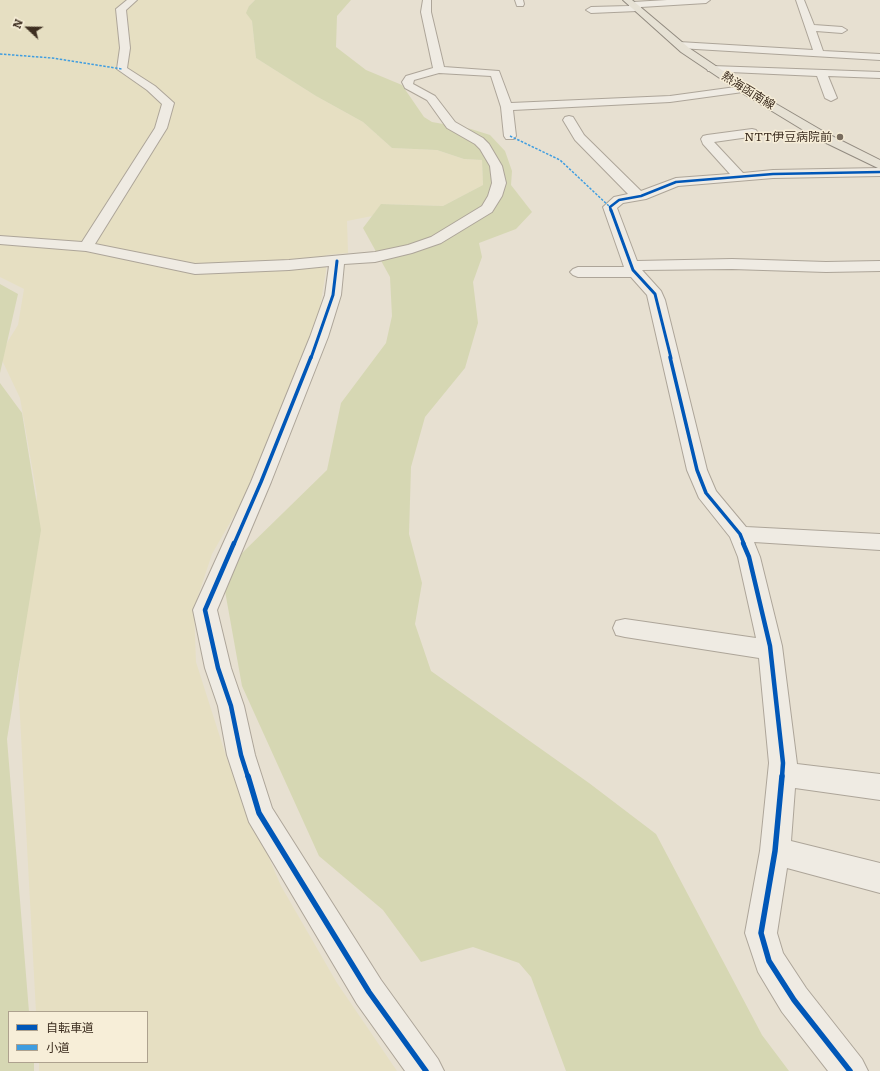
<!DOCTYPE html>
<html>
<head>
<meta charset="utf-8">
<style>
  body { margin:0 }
  #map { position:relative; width:880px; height:1071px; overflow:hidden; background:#e7e0d1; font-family:Literata,"Noto Sans JP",serif }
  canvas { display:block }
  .legend { position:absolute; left:8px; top:1011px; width:140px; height:52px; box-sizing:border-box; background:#f7eed8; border:1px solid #ada18e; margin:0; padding:5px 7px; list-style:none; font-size:12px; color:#3d2e20 }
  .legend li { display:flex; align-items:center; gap:8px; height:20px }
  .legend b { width:20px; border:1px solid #ada18e }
  .north { position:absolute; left:8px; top:8px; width:40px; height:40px; -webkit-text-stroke:3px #f7eed8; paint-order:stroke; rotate:292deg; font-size:11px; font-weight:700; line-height:16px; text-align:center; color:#3d2e20 }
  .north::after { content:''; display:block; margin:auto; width:14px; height:18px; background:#3d2e20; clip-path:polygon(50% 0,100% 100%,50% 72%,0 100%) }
</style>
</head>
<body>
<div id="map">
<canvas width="880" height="1071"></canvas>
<ul class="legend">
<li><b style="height:5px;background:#0057b8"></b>自転車道</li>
<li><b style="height:5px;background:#3f9de0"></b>小道</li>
</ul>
<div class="north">N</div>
</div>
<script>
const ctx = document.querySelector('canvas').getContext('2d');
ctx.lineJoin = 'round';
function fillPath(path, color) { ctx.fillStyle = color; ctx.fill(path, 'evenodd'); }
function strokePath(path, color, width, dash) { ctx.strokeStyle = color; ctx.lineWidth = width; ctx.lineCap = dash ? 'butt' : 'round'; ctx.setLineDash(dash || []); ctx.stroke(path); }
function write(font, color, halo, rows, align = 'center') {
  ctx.font = font + ' Literata,"Noto Sans JP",serif'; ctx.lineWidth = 3; ctx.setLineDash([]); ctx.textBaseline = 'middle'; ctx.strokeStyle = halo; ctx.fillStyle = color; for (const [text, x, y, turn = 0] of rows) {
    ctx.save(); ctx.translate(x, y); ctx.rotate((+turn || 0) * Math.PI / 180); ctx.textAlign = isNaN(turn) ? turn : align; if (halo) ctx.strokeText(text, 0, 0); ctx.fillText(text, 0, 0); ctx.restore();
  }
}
const farmland = new Path2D(`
  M 0,0 L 255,0 L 249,6 L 252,21 L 256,58 L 316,96 L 363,122 L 392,148 L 437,150 L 464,159 L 482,160 L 483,185 L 443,206 L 382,204 L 372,216 L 347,221 L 348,253 L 326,255 L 326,271 L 319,313 L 243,500 L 212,554 L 194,608 L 196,662 L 227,759 L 281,886 L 337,983 L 397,1071 L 39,1071 L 39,1062 L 147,1062 L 147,1012 L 36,1012 L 18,680 L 37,495 L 20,398 L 0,356 L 0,354 L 18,325 L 24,289 L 0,277 L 0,242 L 6,236 L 0,235 Z`);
const green = new Path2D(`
  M 255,0 L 351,0 L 337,16 L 336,47 L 366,70 L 402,85 L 424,117 L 432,122 L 471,129 L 490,135 L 505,151 L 512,171 L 511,185 L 532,212 L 516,229 L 479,243 L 482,257 L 473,282 L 478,323 L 465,368 L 425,417 L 411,467 L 409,534 L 422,583 L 415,624 L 431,671 L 589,783 L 656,834 L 762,1035 L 789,1071 L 566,1071 L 531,977 L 519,963 L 473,947 L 421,962 L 383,910 L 319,856 L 242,686 L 225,591 L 241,554 L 327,470 L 341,403 L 386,343 L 392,316 L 390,277 L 363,228 L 381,204 L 443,206 L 483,185 L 482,160 L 464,159 L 437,150 L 392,148 L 363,122 L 316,96 L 256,58 L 252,21 L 246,13 L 249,6 Z
  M 0,284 L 18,294 L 0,373 Z
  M 0,383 L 22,413 L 41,530 L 7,739 L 29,1012 L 9,1012 L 9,1062 L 34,1062 L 34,1071 L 0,1071 Z`);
const minor = new Path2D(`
  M 127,0 L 137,0 L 126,10 L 130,48 L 127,68 L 155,86 L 174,103 L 167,128 L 95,244 L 195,264 L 289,260 L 375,252 L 408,245 L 431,237 L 482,206 L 488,196 L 492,183 L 490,166 L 480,149 L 475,144 L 447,128 L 427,100 L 405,88 L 402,82 L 406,76 L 433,68 L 421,12 L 423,0 L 431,0 L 431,12 L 444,67 L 499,71 L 511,103 L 670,96 L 743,86 L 749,89 L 743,92 L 670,102 L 513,110 L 516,136 L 514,139 L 506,139 L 504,136 L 501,107 L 491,76 L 439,73 L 414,80 L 413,84 L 435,96 L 455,122 L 483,138 L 489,144 L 502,166 L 506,183 L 502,196 L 492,212 L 441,243 L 412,253 L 375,262 L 344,264 L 341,295 L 328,337 L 271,482 L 217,610 L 231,668 L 244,706 L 255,755 L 272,808 L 381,980 L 438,1059 L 444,1071 L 405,1071 L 357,1004 L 249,822 L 227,755 L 218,706 L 205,668 L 193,610 L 251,482 L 310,337 L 325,295 L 329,266 L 289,270 L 195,274 L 86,251 L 0,244 L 0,236 L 82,242 L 155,128 L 162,104 L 147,90 L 117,69 L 120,48 L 116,9 Z
  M 515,0 L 523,0 L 524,4 L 523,6 L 517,6 Z
  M 667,0 L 710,0 L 706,3 L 641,7 L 640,10 L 637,11 L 591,13 L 586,10 L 591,7 L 629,6 L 630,3 L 633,2 Z
  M 796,0 L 804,0 L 814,25 L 842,27 L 847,30 L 842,33 L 816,31 L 823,51 L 880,54 L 880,60 L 679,48 L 674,45 L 679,42 L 813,50 Z
  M 712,66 L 880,72 L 880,78 L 828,76 L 837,98 L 831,101 L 825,98 L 817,76 L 708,71 L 707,69 Z
  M 569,116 L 573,117 L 584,135 L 641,191 L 676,178 L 730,174 L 703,144 L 701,139 L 703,136 L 707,135 L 752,129 L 756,130 L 758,133 L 756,136 L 714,142 L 743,173 L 773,170 L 880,168 L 880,176 L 773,178 L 678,186 L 646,199 L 623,203 L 617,208 L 637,261 L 732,259 L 826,262 L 880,261 L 880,271 L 826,272 L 732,269 L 642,270 L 661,291 L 665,300 L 707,470 L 716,491 L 746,527 L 880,534 L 880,550 L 754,542 L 760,557 L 782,646 L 797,764 L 880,774 L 880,800 L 795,788 L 791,841 L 880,863 L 880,893 L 787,868 L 777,933 L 783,953 L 806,988 L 862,1059 L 868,1071 L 828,1071 L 782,1012 L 758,972 L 745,933 L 760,851 L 769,763 L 759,658 L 625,637 L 616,635 L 613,628 L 616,621 L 625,619 L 756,638 L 738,557 L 730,537 L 699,498 L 687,470 L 647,295 L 631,277 L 578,277 L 573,275 L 570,272 L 573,269 L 578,267 L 624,267 L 603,207 L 614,197 L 628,194 L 575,140 L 563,120 L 565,117 Z`);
const major = new Path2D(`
  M 623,0 L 632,0 L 689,48 L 747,87 L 826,133 L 880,160 L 880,169 L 818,139 L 739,91 L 681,52 Z`);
const quiet = new Path2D(`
  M 0,54 L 52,58 L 122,69
  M 510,136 L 560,160 L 610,207`);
const cyclewayFar4 = new Path2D(`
  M 611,211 L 610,207 L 619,200 L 641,196 L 676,182 L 773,174 L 880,172`);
const cyclewayFar3 = new Path2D(`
  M 611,210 L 633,270 L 655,294 L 671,358
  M 311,358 L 333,295 L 337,261`);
const cyclewayFar2 = new Path2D(`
  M 670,357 L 697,470 L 706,493 L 740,534 L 744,544
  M 234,544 L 261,482 L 311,357`);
const cyclewayFar1 = new Path2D(`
  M 234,543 L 205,610 L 218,668 L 231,706 L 241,755 L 248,777
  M 743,543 L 749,557 L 770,646 L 783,763 L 782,777`);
const cycleway = new Path2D(`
  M 248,776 L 259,813 L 369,992 L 426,1071
  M 782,776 L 775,851 L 761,933 L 769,961 L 794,1000 L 850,1071`);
const markers = [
  [840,137,4,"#786c5e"]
];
const farStreetnames = [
  ["熱海函南線",748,91,32]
];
const farPoinames = [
  ["NTT伊豆病院前",832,137]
];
fillPath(farmland, '#e6dfc2');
fillPath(green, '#d6d7b3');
strokePath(minor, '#ada599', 2);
strokePath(major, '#928b80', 2);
fillPath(minor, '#efebe3');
fillPath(major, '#e6e1d4');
strokePath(quiet, '#3f9de0', 1.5, [2.5, 1.5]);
strokePath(cyclewayFar4, '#0057b8', 2.5);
strokePath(cyclewayFar3, '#0057b8', 3);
strokePath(cyclewayFar2, '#0057b8', 3.5);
strokePath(cyclewayFar1, '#0057b8', 4.5);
strokePath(cycleway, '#0057b8', 5.5);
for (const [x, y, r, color] of markers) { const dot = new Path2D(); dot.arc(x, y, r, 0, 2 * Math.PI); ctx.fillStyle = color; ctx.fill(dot); strokePath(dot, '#f7eed8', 1.5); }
write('12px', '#3d2e20', '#f7eed8', farStreetnames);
write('12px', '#3d2e20', '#f7eed8', farPoinames, 'right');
</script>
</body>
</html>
